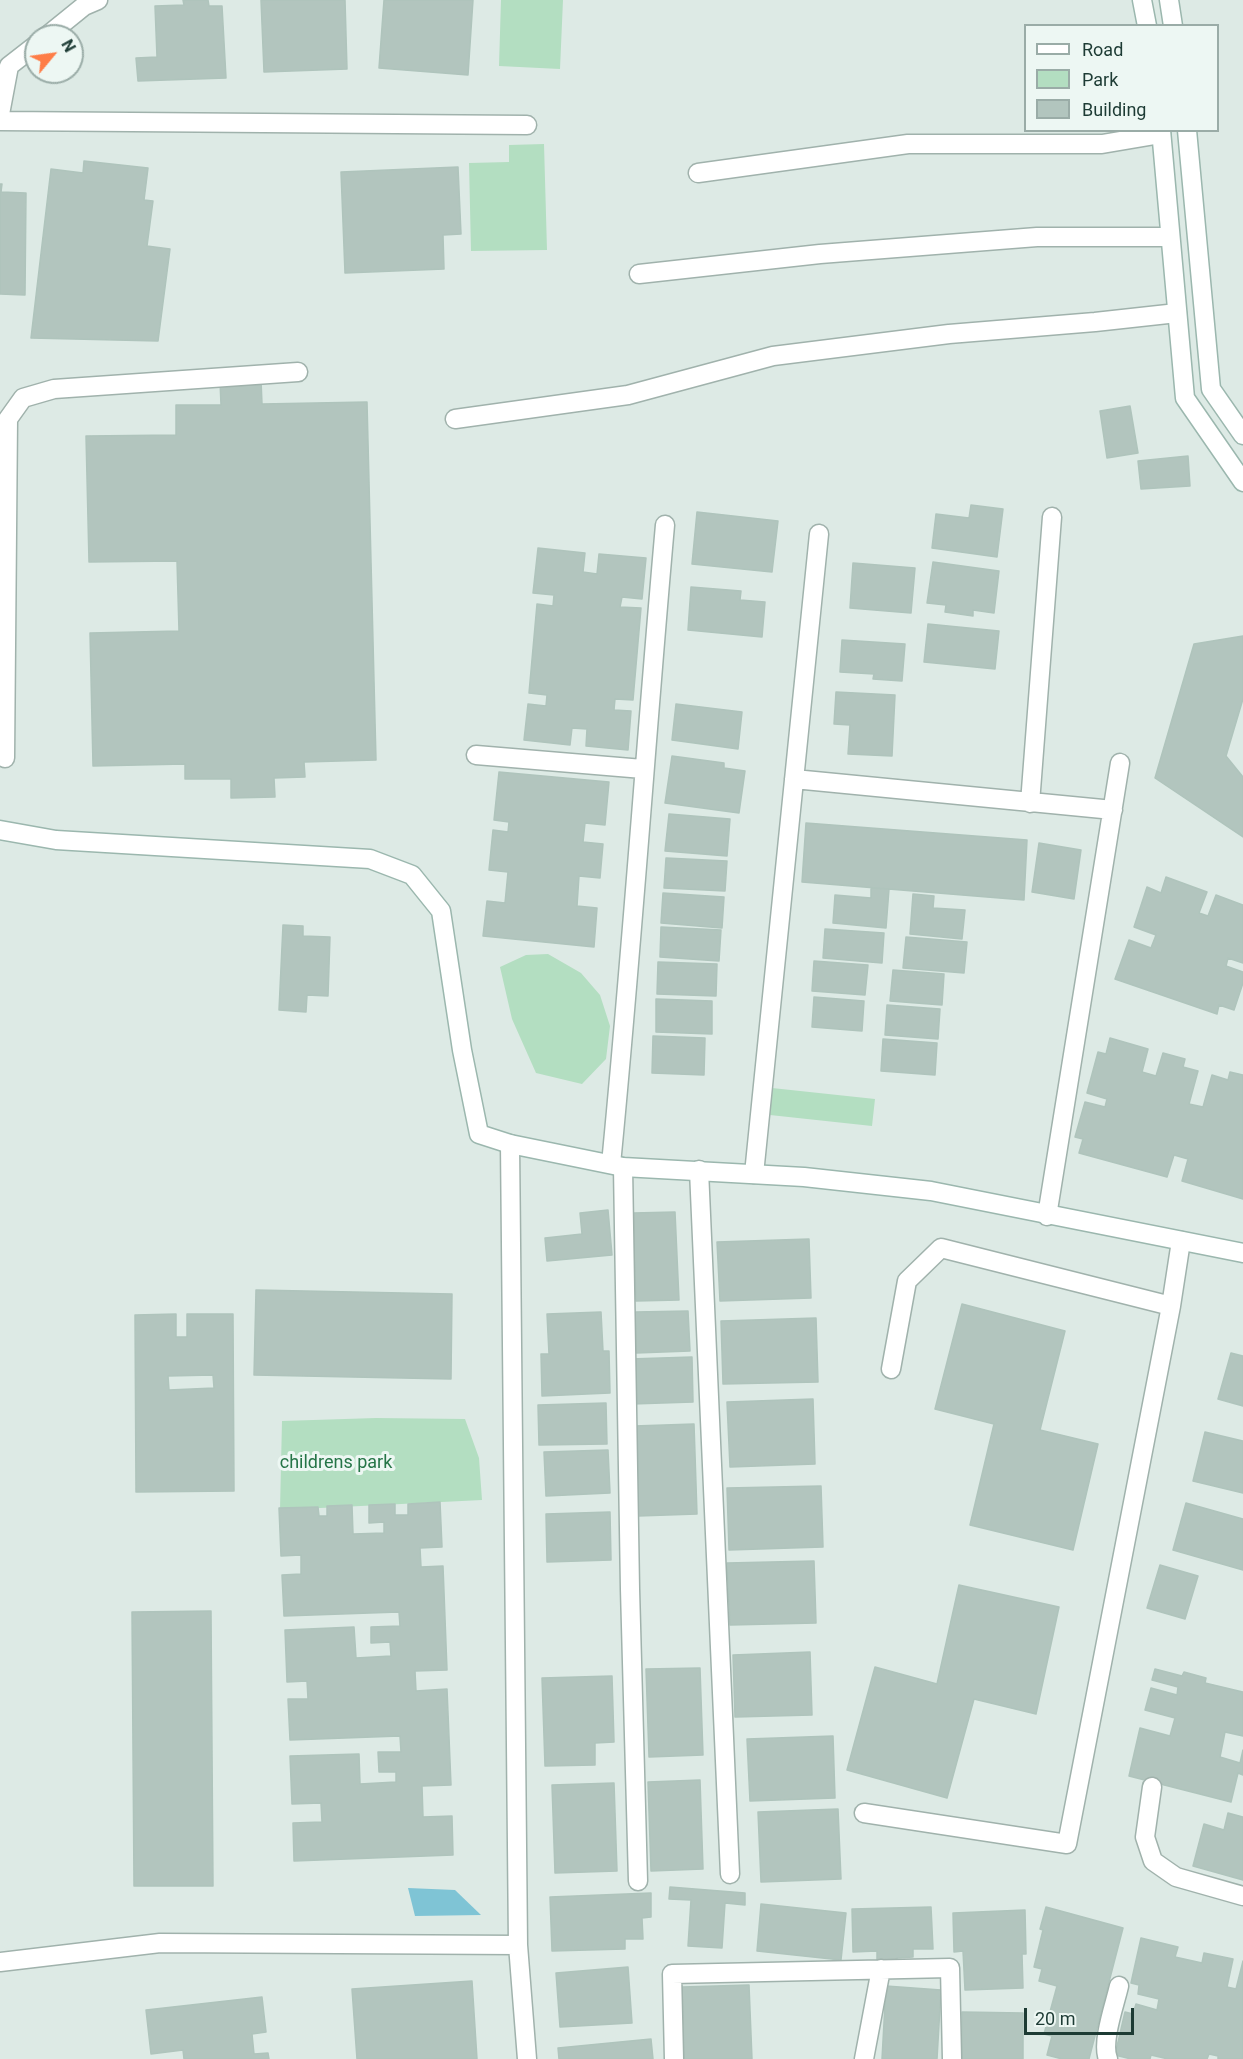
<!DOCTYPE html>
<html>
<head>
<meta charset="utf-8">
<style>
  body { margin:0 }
  #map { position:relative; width:1243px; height:2059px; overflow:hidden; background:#ddeae5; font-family:Roboto,sans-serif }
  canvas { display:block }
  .legend { position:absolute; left:1024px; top:24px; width:195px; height:108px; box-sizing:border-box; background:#edf7f3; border:2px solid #9aaca7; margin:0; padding:8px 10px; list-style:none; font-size:18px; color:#1d3b34 }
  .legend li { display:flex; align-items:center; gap:12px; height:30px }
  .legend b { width:30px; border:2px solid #9aaca7 }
  .north { position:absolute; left:24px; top:24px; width:60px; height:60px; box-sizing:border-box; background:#edf7f3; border:2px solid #9aaca7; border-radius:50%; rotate:61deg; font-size:16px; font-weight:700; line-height:24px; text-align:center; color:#1d3b34 }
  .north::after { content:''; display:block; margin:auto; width:21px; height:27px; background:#fe7d47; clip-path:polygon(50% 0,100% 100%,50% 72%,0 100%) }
  .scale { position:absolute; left:1024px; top:2008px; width:110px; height:27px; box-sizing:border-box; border:3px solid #1d3b34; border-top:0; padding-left:8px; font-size:18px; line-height:21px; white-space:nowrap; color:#1d3b34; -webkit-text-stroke:4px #edf7f3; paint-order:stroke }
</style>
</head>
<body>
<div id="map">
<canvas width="1243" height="2059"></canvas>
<ul class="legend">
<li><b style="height:8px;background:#fff"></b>Road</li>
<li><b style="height:16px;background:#b3dec1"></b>Park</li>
<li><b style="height:16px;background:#b2c5be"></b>Building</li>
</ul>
<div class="north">N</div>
<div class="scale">20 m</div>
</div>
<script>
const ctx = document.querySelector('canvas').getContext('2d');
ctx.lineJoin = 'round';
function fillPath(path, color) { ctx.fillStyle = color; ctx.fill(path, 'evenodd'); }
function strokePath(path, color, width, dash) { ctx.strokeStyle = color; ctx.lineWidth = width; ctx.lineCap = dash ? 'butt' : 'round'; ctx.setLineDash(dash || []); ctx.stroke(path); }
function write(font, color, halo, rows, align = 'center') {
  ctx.font = font + ' Roboto,sans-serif'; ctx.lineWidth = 6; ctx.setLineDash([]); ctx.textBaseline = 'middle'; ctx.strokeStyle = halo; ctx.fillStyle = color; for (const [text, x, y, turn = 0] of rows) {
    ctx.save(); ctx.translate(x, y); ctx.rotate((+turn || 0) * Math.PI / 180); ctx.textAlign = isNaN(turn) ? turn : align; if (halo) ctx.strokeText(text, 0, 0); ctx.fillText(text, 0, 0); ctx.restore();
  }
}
const green = new Path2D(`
  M 501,0 L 563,0 L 560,69 L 499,66 Z
  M 544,144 L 547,250 L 471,251 L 469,163 L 509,162 L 509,145 Z
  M 548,954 L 581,973 L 600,995 L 610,1026 L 606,1059 L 582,1084 L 536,1073 L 512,1019 L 500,967 L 526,955 Z
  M 772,1088 L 875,1099 L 872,1126 L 770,1115 Z
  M 376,1418 L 465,1419 L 479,1458 L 482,1500 L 280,1510 L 282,1421 Z`);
const water = new Path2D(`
  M 408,1888 L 455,1890 L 481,1915 L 415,1916 Z`);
const building = new Path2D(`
  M 183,0 L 208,0 L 209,6 L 222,6 L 226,78 L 138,81 L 136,58 L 157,57 L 155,6 L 184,5 Z
  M 261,0 L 345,0 L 347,69 L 264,72 Z
  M 384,0 L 473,0 L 468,75 L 379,68 Z
  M 84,161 L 148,168 L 144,200 L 153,201 L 147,246 L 170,249 L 158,341 L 31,338 L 51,169 L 83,173 Z
  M 458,167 L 461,234 L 443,235 L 444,269 L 345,273 L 341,172 Z
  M 0,184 L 2,184 L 1,192 L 26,193 L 25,295 L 0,294 Z
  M 261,380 L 262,404 L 367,402 L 376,760 L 304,762 L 305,777 L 274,778 L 275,797 L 231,798 L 231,779 L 185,779 L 185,764 L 93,766 L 90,633 L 179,631 L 177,561 L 89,562 L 86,436 L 176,435 L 176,405 L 221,405 L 220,381 Z
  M 1130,406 L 1138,453 L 1107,458 L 1100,411 Z
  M 1188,456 L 1190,486 L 1141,489 L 1138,461 Z
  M 971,505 L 1003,509 L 997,557 L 932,548 L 936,514 L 969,518 Z
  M 697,512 L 778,521 L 772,572 L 692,564 Z
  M 538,548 L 585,553 L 583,572 L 597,574 L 599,554 L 646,558 L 642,599 L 622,597 L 620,607 L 641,608 L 633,700 L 615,699 L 614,710 L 631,711 L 628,750 L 586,746 L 587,729 L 572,728 L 570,745 L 524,740 L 528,704 L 546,706 L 547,695 L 529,693 L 537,604 L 553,606 L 554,595 L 533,593 Z
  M 933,562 L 999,571 L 994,613 L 973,610 L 973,616 L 945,612 L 946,605 L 927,603 Z
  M 853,563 L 915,568 L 911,613 L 850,608 Z
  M 691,587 L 741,591 L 740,600 L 765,602 L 762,637 L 688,630 Z
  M 928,624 L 999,631 L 995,669 L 924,662 Z
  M 1243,636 L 1243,699 L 1226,756 L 1243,777 L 1243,837 L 1155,778 L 1194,644 Z
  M 842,640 L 905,644 L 902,681 L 873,679 L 874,674 L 840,672 Z
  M 836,692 L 895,695 L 892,756 L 848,754 L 850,725 L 834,724 Z
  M 676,704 L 742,712 L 738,749 L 672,740 Z
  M 672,756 L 724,763 L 724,768 L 745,771 L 739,813 L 665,803 Z
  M 499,772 L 609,782 L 605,825 L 585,823 L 583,842 L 603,844 L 600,878 L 579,876 L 577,906 L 597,908 L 594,947 L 483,936 L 487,901 L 505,903 L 508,872 L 489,870 L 493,830 L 508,832 L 509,822 L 494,820 Z
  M 669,814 L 730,819 L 727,856 L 665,851 Z
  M 806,823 L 1027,840 L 1024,900 L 802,882 Z
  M 1039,843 L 1081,850 L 1074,899 L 1032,892 Z
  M 666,858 L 727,861 L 725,891 L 664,888 Z
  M 1166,877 L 1207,892 L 1199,913 L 1208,916 L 1216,895 L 1243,905 L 1243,963 L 1228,958 L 1226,966 L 1243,972 L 1243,983 L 1234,1010 L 1219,1005 L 1217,1014 L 1115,979 L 1129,940 L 1151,948 L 1156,935 L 1134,927 L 1147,887 L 1161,893 Z
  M 871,888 L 889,889 L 886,928 L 833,923 L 835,895 L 871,898 Z
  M 663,893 L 724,897 L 722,928 L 661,923 Z
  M 913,894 L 934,896 L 933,908 L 965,910 L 962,939 L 910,934 Z
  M 283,925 L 303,926 L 303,936 L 330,937 L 328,996 L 307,995 L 306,1012 L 279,1010 Z
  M 661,927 L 721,930 L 719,961 L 660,957 Z
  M 825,929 L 884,933 L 882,963 L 823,958 Z
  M 906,937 L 967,942 L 964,973 L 903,968 Z
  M 814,961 L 868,965 L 865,995 L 812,991 Z
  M 658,962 L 717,964 L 716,996 L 657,994 Z
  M 893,970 L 944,974 L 942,1005 L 890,1001 Z
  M 814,997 L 864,1001 L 862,1031 L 812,1027 Z
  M 656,999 L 712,1001 L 712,1034 L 656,1032 Z
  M 887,1005 L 940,1009 L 938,1039 L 885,1035 Z
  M 653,1036 L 705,1038 L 704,1075 L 652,1073 Z
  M 1110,1038 L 1148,1049 L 1142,1072 L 1156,1076 L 1163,1053 L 1185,1059 L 1183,1067 L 1198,1071 L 1189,1104 L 1203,1107 L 1212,1075 L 1228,1080 L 1230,1072 L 1243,1075 L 1243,1199 L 1182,1181 L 1188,1159 L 1174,1155 L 1167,1177 L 1079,1153 L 1083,1139 L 1075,1137 L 1085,1102 L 1105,1107 L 1107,1099 L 1087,1093 L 1098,1052 L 1106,1054 Z
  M 883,1039 L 937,1043 L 935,1075 L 881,1071 Z
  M 608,1210 L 612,1255 L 547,1261 L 545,1238 L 582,1234 L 580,1213 Z
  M 675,1212 L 679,1300 L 636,1301 L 633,1213 Z
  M 809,1239 L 811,1298 L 720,1301 L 717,1242 Z
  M 256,1290 L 452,1294 L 451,1379 L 254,1375 Z
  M 962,1304 L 1065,1331 L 1040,1430 L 1098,1444 L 1073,1550 L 970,1525 L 994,1424 L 935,1409 Z
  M 688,1311 L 690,1351 L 636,1353 L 635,1312 Z
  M 601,1312 L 603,1351 L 609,1351 L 610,1393 L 542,1396 L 541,1354 L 549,1354 L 547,1314 Z
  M 176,1314 L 176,1337 L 187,1337 L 187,1314 L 233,1314 L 234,1491 L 136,1492 L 135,1315 ZM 213,1375 L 214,1388 L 169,1390 L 168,1376 Z
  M 816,1318 L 818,1382 L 723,1384 L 721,1321 Z
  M 1231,1353 L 1243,1356 L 1243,1406 L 1218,1399 Z
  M 692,1357 L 693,1402 L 632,1404 L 630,1359 Z
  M 813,1399 L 815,1464 L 730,1467 L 727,1402 Z
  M 606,1403 L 607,1444 L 539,1445 L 538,1405 Z
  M 694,1424 L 697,1514 L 638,1516 L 634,1426 Z
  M 1205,1432 L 1243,1441 L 1243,1493 L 1193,1481 Z
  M 608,1450 L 610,1493 L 546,1496 L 544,1452 Z
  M 821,1486 L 823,1547 L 729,1550 L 727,1488 Z
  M 440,1502 L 442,1547 L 420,1548 L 421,1567 L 443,1566 L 447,1670 L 415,1671 L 416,1691 L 447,1689 L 451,1785 L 422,1786 L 423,1817 L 452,1816 L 453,1855 L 294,1861 L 293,1823 L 322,1822 L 321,1803 L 292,1804 L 290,1756 L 359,1754 L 360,1784 L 396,1782 L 396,1772 L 379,1772 L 378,1752 L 401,1752 L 400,1736 L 290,1740 L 288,1699 L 308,1699 L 307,1681 L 287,1682 L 285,1630 L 354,1627 L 356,1658 L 391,1656 L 390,1642 L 371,1643 L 371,1627 L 400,1626 L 399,1612 L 284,1616 L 282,1575 L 301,1574 L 301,1555 L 281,1556 L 279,1508 L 318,1507 L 319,1516 L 327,1516 L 327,1506 L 352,1505 L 353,1534 L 384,1533 L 384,1522 L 369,1523 L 369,1505 L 395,1504 L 395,1515 L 408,1515 L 408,1504 Z
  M 1186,1503 L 1243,1519 L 1243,1570 L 1173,1550 Z
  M 610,1512 L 611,1560 L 547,1562 L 546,1514 Z
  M 814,1561 L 816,1623 L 730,1625 L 727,1563 Z
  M 1160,1565 L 1198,1576 L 1185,1619 L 1147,1608 Z
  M 959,1585 L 1059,1607 L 1036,1714 L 974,1699 L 947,1798 L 847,1770 L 875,1667 L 937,1684 Z
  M 211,1611 L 213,1886 L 134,1886 L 132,1612 Z
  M 810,1652 L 812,1715 L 735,1717 L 733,1655 Z
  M 700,1668 L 703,1755 L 649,1757 L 646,1669 Z
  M 1155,1669 L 1182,1676 L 1184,1672 L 1206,1678 L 1205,1683 L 1243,1692 L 1243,1736 L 1225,1732 L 1220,1757 L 1240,1763 L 1243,1750 L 1243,1775 L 1238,1773 L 1231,1802 L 1129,1776 L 1140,1728 L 1170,1736 L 1175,1718 L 1145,1710 L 1151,1688 L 1177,1695 L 1178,1687 L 1152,1680 Z
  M 612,1676 L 614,1742 L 595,1743 L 595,1765 L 545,1766 L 542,1678 Z
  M 833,1736 L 835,1798 L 750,1801 L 747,1739 Z
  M 700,1780 L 703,1869 L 651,1871 L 648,1782 Z
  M 614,1783 L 617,1871 L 555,1873 L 552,1785 Z
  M 838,1809 L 841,1879 L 761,1882 L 758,1812 Z
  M 1228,1813 L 1243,1817 L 1243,1880 L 1193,1866 L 1204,1824 L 1224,1830 Z
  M 670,1887 L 745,1893 L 745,1905 L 725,1903 L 722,1948 L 688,1946 L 691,1900 L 669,1899 Z
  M 651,1893 L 651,1917 L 642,1918 L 643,1939 L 625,1939 L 625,1949 L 552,1951 L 550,1897 Z
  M 761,1904 L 846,1913 L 841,1960 L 757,1951 Z
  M 931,1907 L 933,1949 L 913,1949 L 913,1957 L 897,1958 L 897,1964 L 877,1965 L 877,1951 L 853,1952 L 852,1909 Z
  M 1046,1907 L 1123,1928 L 1089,2059 L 1062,2059 L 1047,2055 L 1052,2036 L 1044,2034 L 1057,1986 L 1039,1981 L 1042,1969 L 1034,1967 L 1043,1930 L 1040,1929 Z
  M 1025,1910 L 1026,1954 L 1022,1954 L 1023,1988 L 965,1990 L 963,1951 L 954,1952 L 953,1913 Z
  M 1141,1938 L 1178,1947 L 1175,1957 L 1202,1963 L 1204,1953 L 1233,1959 L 1227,1987 L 1236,1989 L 1243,1961 L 1243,2059 L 1218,2059 L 1218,2056 L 1209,2054 L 1207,2059 L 1168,2059 L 1151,2055 L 1150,2059 L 1131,2059 L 1115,2055 L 1125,2012 L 1133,2014 L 1136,2004 L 1157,2010 L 1159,1999 L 1138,1994 L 1139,1985 L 1131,1983 Z
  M 628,1967 L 632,2023 L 560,2027 L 556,1973 Z
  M 472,1981 L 477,2059 L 357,2059 L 352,1989 Z
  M 749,1985 L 752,2059 L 684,2059 L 682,1987 Z
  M 886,1986 L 941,1990 L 937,2059 L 882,2059 Z
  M 262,1997 L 266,2032 L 252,2034 L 254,2054 L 268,2053 L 269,2059 L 184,2059 L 183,2050 L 151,2054 L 146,2010 Z
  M 962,2012 L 1023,2013 L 1023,2059 L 962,2059 Z
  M 651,2039 L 653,2059 L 559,2059 L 558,2048 Z`);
const lane = new Path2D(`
  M 5,758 L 8,419 L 23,398 L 54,389 L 298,372
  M 1152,1787 L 1145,1837 L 1153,1861 L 1176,1877 L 1243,1896`);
const street = new Path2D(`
  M 47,36 L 84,6 L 98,0
  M 0,114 L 9,66 L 36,45
  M 0,121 L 527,125
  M 698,173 L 908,144 L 1102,144 L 1161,134
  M 639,274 L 820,254 L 1037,237 L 1170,237
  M 455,419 L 628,395 L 773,356 L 949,334 L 1095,322 L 1177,313
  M 476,755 L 643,769
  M 794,779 L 1113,810
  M 1030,803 L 1052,517
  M 510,1144 L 518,1945 L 527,2059
  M 611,1164 C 632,951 646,738 665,525
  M 623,1167 L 630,1589 L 638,1881
  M 699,1170 L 730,1874
  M 754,1174 L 819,534
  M 1047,1216 L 1120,763
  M 891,1369 L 907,1281 L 941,1248 L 1171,1306
  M 864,1813 L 1067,1844 L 1171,1306 L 1181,1241
  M 0,1962 L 160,1943 L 518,1945
  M 674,2059 L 672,1974 L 950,1968 L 952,2059
  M 864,2059 L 881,1969
  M 1108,2059 C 1101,2042 1115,2004 1119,1986`);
const secondary = new Path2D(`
  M 1142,0 L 1147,26
  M 1169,0 L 1173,26
  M 1161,130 L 1185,398 L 1243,482
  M 1187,130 L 1211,389 L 1243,435
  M 0,830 L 56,840 L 370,859 L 412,875 L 441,911 L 462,1050 L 479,1134 L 510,1144 L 623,1167 L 804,1177 L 931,1191 L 1243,1253`);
const parkNames = [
  ["childrens park",336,1463]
];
fillPath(green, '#b3dec1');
fillPath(water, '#7fc4d5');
fillPath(building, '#b2c5be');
strokePath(building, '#afc4bc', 1.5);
strokePath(lane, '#a0b2ac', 21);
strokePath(street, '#a0b2ac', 21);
strokePath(secondary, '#9bb7ae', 21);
strokePath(lane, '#fff', 18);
strokePath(street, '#fff', 18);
strokePath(secondary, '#fff', 18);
write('18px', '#257547', '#edf7f3', parkNames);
</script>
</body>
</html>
